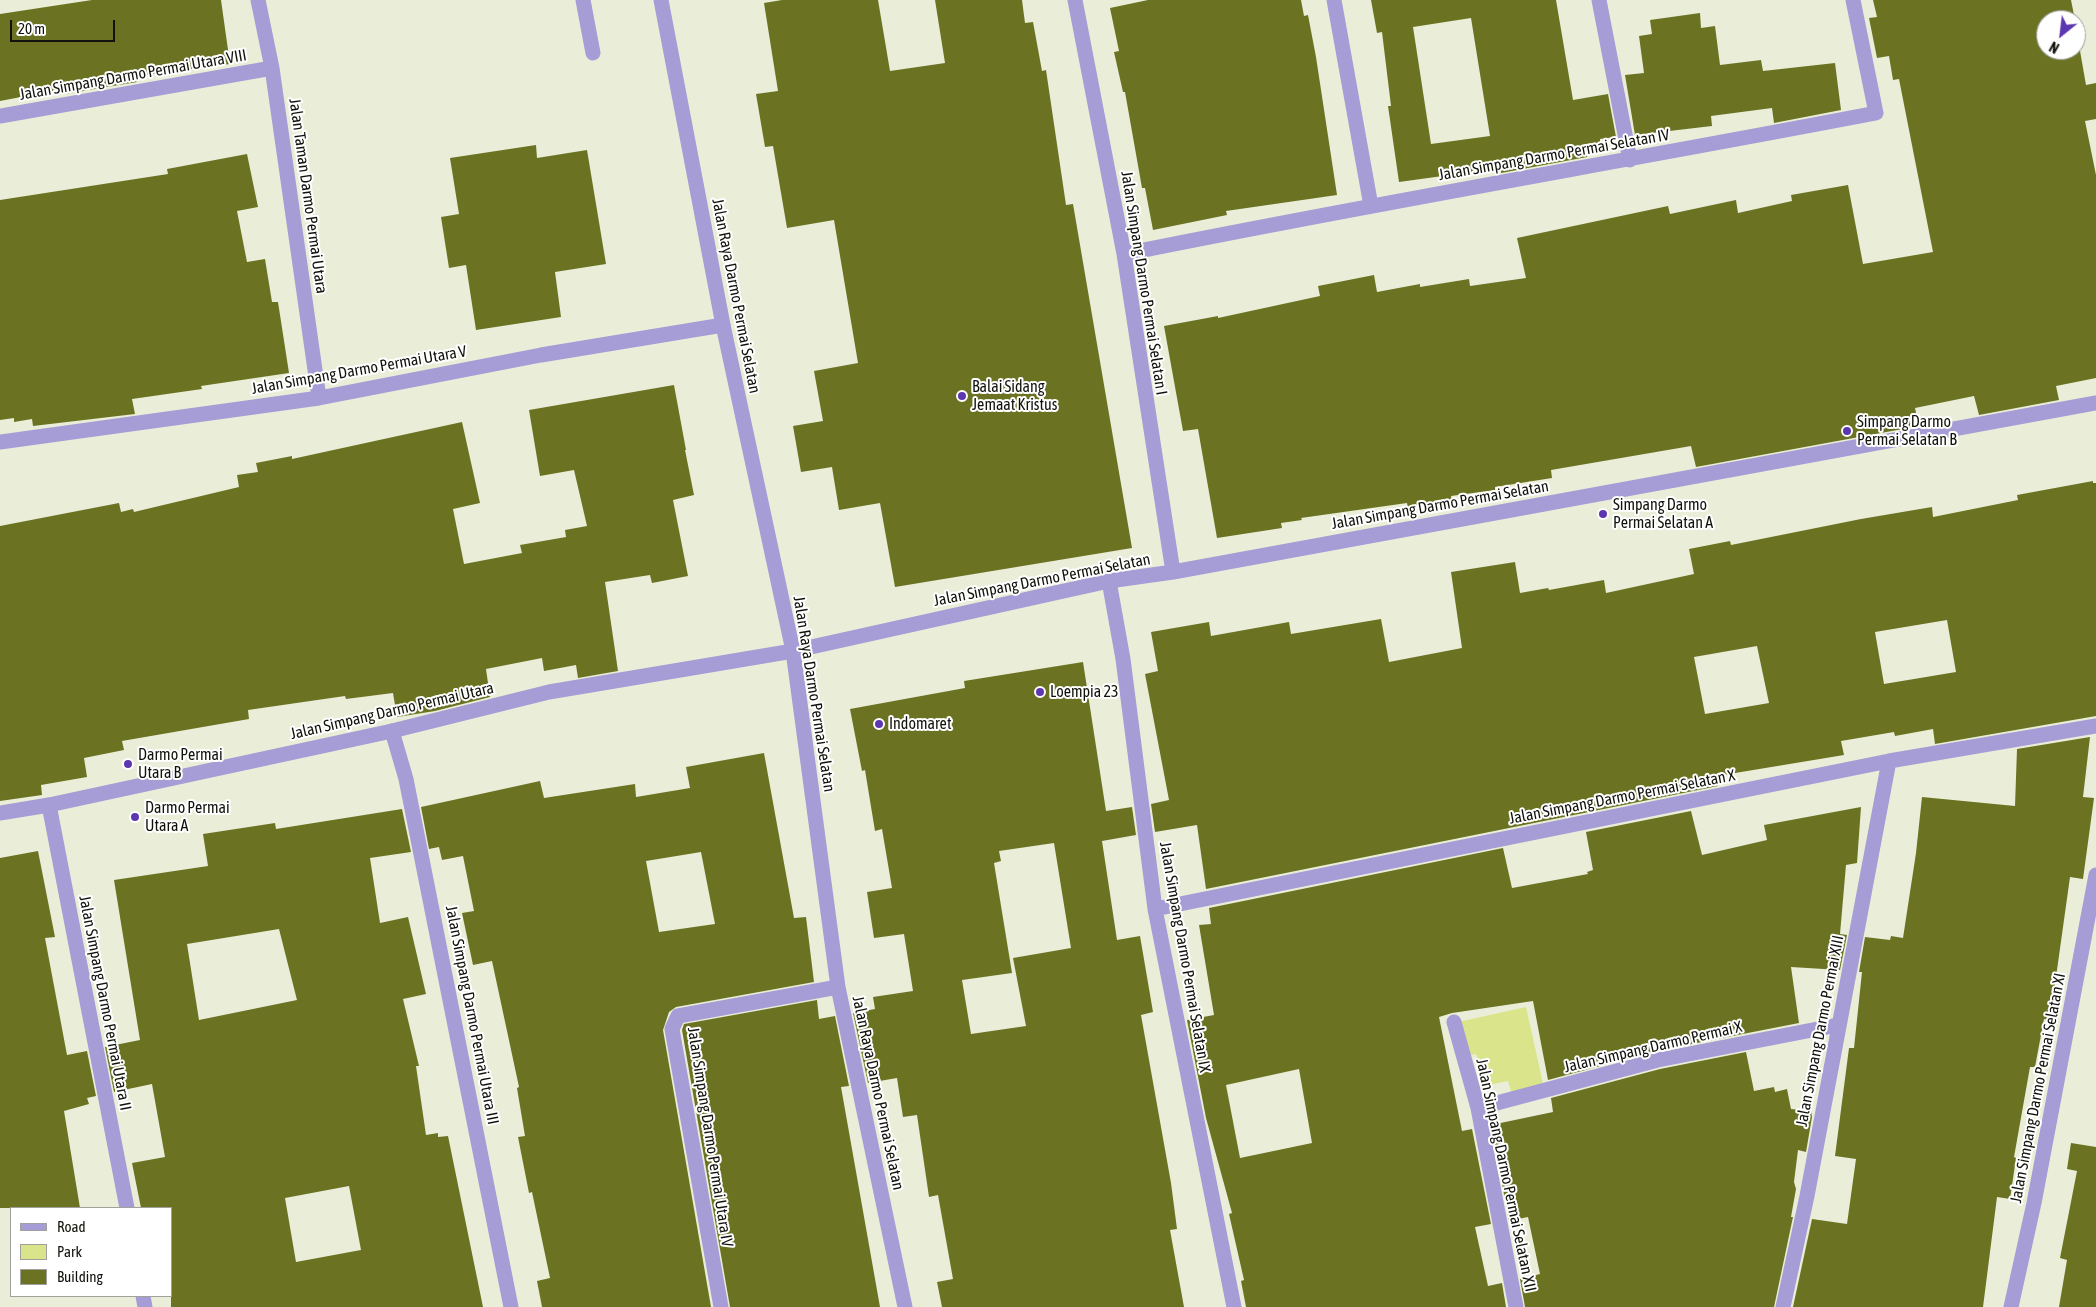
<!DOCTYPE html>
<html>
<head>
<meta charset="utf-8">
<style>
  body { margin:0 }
  #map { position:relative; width:2096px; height:1307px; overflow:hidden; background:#eaeed9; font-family:"Asap Condensed",sans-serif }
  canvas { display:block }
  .legend { position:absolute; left:10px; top:1207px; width:162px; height:90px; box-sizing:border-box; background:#fff; border:1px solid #a0a09d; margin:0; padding:6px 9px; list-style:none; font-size:15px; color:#11120b }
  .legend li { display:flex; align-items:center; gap:10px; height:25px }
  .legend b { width:25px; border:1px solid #a0a09d }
  .north { position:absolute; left:2036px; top:10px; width:50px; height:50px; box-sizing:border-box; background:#fff; border:1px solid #a0a09d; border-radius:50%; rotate:209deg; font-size:14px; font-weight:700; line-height:20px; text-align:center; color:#11120b }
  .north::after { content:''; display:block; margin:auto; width:18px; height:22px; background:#5c37af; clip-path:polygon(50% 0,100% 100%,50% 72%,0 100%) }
  .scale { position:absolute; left:10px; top:20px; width:105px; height:22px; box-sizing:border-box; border:2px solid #11120b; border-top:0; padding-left:6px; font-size:15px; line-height:18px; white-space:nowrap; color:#11120b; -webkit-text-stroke:4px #fff; paint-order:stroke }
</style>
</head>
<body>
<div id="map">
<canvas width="2096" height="1307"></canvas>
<ul class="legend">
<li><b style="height:6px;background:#a69cd6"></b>Road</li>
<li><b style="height:14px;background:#dae58b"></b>Park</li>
<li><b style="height:14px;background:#6b7322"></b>Building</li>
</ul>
<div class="north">N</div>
<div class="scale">20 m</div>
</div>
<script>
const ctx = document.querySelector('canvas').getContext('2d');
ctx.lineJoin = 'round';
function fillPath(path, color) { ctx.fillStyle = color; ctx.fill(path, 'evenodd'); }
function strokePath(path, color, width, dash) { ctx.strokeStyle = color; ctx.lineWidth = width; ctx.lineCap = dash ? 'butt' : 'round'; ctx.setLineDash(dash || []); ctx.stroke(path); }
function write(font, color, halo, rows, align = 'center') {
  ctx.font = font + ' "Asap Condensed",sans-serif'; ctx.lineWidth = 4; ctx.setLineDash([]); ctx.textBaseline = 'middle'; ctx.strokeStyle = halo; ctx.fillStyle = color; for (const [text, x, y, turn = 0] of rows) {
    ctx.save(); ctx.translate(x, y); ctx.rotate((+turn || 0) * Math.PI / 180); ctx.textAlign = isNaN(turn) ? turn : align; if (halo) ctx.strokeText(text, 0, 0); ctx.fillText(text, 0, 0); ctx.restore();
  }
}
const green = new Path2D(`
  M 1526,1007 L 1544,1088 L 1512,1095 L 1508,1081 L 1484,1086 L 1476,1054 L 1466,1056 L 1458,1022 Z`);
const building = new Path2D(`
  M 92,0 L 221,0 L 230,64 L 136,76 L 137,82 L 64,94 L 63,89 L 0,101 L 0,14 Z
  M 782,0 L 878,0 L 890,71 L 945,63 L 935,0 L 1022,0 L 1025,23 L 1033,22 L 1042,71 L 1046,70 L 1066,205 L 1073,204 L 1132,548 L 895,587 L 880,503 L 839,510 L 832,467 L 801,472 L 793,426 L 823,421 L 814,371 L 858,363 L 834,220 L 787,228 L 773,146 L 765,147 L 756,94 L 778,91 L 764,3 Z
  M 1148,0 L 1301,0 L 1304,16 L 1308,15 L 1316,57 L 1337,195 L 1226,211 L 1227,215 L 1153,230 L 1145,188 L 1142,188 L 1125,92 L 1123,92 L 1114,52 L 1119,51 L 1110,8 Z
  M 1371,0 L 1556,0 L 1573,100 L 1608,94 L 1616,137 L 1600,139 L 1600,143 L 1585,146 L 1587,157 L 1501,173 L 1501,168 L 1399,182 L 1388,106 L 1391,106 L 1382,32 L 1377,33 ZM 1471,18 L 1490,136 L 1431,144 L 1413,27 Z
  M 1873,0 L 2071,0 L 2075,20 L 2046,20 L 2046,50 L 2076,50 L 2076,28 L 2086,85 L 2096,83 L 2096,119 L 2085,121 L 2096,175 L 2096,378 L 2056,386 L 2059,400 L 1979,415 L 1974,396 L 1915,408 L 1919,426 L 1696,467 L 1691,446 L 1551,470 L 1552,478 L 1495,487 L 1495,490 L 1451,496 L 1452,502 L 1408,508 L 1407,503 L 1301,518 L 1302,520 L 1281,523 L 1282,528 L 1217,538 L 1198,429 L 1183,431 L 1164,326 L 1218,316 L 1218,318 L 1320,296 L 1318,286 L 1374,275 L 1377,292 L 1420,284 L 1420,287 L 1469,279 L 1470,286 L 1526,278 L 1517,238 L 1668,206 L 1670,214 L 1736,200 L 1738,213 L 1792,201 L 1791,195 L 1848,185 L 1863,264 L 1933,252 L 1899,79 L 1893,80 L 1889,56 L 1877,58 L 1869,18 L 1877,17 Z
  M 1700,13 L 1701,28 L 1715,26 L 1720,65 L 1761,60 L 1763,71 L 1835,63 L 1841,110 L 1774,123 L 1772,108 L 1711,116 L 1712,126 L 1635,135 L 1625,75 L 1644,73 L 1639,36 L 1652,34 L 1650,20 Z
  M 536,145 L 537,158 L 587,150 L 606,264 L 555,272 L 561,317 L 476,330 L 466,265 L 449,268 L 441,217 L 459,214 L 450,158 Z
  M 247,154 L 258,207 L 237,211 L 247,262 L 265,259 L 272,302 L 278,302 L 289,373 L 201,386 L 202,389 L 132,399 L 135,414 L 33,426 L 32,419 L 14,422 L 14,418 L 0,420 L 0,200 L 168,174 L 167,169 Z
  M 674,385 L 686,450 L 685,450 L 694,495 L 673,500 L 688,576 L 652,583 L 650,575 L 605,582 L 618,671 L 578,678 L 576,665 L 544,671 L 542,658 L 486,669 L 490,697 L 435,711 L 397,717 L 393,693 L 346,699 L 345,696 L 248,710 L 249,719 L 122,741 L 124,750 L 84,758 L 87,777 L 41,785 L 42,795 L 0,801 L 0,526 L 119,503 L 121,512 L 133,509 L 134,512 L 239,487 L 237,475 L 258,472 L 256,463 L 292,456 L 292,459 L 462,422 L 480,503 L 453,509 L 464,564 L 522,553 L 520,545 L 566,537 L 565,530 L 587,526 L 574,470 L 540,476 L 529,410 Z
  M 2093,481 L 2093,483 L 2096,483 L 2096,716 L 1935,744 L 1933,729 L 1895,736 L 1894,732 L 1841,741 L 1844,755 L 1717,776 L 1718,786 L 1206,889 L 1197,825 L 1155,832 L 1151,804 L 1169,800 L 1145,674 L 1158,671 L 1151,632 L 1209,622 L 1211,636 L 1289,622 L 1291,634 L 1381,619 L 1389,662 L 1462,648 L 1451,572 L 1515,562 L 1520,593 L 1548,588 L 1549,590 L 1604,580 L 1606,593 L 1694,574 L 1689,549 L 1730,541 L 1731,545 L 1861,519 L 1932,507 L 1933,517 L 2018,500 L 2017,495 ZM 1947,620 L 1956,672 L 1884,684 L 1875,632 ZM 1757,646 L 1769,703 L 1705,714 L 1694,657 Z
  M 1083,662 L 1106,811 L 1132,807 L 1136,835 L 1102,841 L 1117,940 L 1140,936 L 1153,1012 L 1141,1015 L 1171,1183 L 1177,1229 L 1170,1230 L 1184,1307 L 942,1307 L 937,1282 L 953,1279 L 938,1195 L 929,1197 L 917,1115 L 903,1117 L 897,1078 L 868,1083 L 853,1013 L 875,1009 L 873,997 L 913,991 L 904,934 L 874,938 L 867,892 L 892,888 L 882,829 L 875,831 L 865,770 L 862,771 L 850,709 L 965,688 L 964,681 ZM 1054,843 L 1071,948 L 1013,958 L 1026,1026 L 971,1034 L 962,980 L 1012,973 L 994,863 L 1001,861 L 999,851 Z
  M 2090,737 L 2083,797 L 2094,798 L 2083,879 L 2070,877 L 2050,1020 L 2044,1019 L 2035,1067 L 2030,1067 L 2014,1157 L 2016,1158 L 2010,1199 L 1997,1197 L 1983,1307 L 1793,1307 L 1812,1219 L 1847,1224 L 1856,1159 L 1835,1156 L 1849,1048 L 1854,1048 L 1862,972 L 1859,972 L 1865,937 L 1890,940 L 1891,936 L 1903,938 L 1916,853 L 1922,797 L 2015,806 L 2017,749 Z
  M 764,753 L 794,918 L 806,917 L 814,982 L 676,1007 L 669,1012 L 663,1030 L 711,1307 L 542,1307 L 537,1281 L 550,1278 L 532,1192 L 529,1193 L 518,1137 L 525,1136 L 517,1088 L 519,1087 L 492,961 L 473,965 L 462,913 L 474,911 L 463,856 L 442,860 L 439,847 L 429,849 L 421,807 L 540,781 L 544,798 L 635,784 L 636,797 L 690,788 L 686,767 ZM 701,852 L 715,924 L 659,932 L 646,861 Z
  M 1861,807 L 1857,863 L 1846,865 L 1840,934 L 1847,935 L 1840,970 L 1791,967 L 1799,1023 L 1656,1051 L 1548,1080 L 1533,1001 L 1452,1013 L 1439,1017 L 1462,1131 L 1472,1129 L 1491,1224 L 1475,1227 L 1488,1286 L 1502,1283 L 1506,1307 L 1246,1307 L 1241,1281 L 1244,1280 L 1229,1214 L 1232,1213 L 1206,1118 L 1187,1020 L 1214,1015 L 1199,925 L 1211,924 L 1209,908 L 1503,848 L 1512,888 L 1588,874 L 1587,872 L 1593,870 L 1586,832 L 1691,811 L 1702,855 L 1767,840 L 1764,825 ZM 1299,1069 L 1312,1143 L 1240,1158 L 1226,1085 Z
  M 402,809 L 411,852 L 370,858 L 380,923 L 408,917 L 426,994 L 403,999 L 419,1066 L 416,1066 L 426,1135 L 438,1133 L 438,1137 L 448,1136 L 483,1307 L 171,1307 L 171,1208 L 141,1208 L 132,1163 L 165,1157 L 152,1084 L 114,1092 L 105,1047 L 140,1040 L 114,880 L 208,866 L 203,834 L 275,823 L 276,829 ZM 279,929 L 297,1000 L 199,1020 L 187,944 ZM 349,1186 L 361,1250 L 296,1262 L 285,1198 Z
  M 38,851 L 55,937 L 45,938 L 67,1055 L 87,1051 L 96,1096 L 87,1098 L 89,1104 L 64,1111 L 80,1208 L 0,1208 L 0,858 Z
  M 817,1000 L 819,1019 L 835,1016 L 849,1086 L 841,1087 L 880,1307 L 730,1307 L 682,1030 L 684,1024 Z
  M 1746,1052 L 1754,1091 L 1774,1087 L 1775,1092 L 1787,1089 L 1791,1109 L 1811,1111 L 1812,1117 L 1806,1152 L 1798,1150 L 1794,1182 L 1796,1189 L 1791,1217 L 1793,1217 L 1774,1307 L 1525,1307 L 1520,1279 L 1540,1274 L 1528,1217 L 1509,1221 L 1491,1125 L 1553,1112 L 1551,1098 L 1660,1069 Z
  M 2071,1143 L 2096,1147 L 2096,1307 L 2059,1307 L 2067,1260 L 2060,1258 L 2077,1171 L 2067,1169 Z`);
const service = new Path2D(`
  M 583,0 L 593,53`);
const minor = new Path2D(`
  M 258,0 L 272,68 L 319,398
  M 1075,0 L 1124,254 L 1173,572
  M 1334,0 L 1371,206
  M 1599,0 L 1630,160
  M 0,116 L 272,68
  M 1124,254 C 1374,203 1626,161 1876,113 L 1853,0
  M 0,442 L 319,398 L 541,355 L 723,325
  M 1109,581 L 1123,659 L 1155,909 L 1234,1307
  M 392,731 L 406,779 L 511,1307
  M 49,805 L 127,1208
  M 1155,909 L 1889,761 L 2096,726
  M 1454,1022 L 1478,1108 L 1516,1307
  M 1478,1108 L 1658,1060 L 1838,1025
  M 143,1296 L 145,1307
  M 721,1307 L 672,1029 L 678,1016 L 838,987
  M 905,1307 L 838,987 L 793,651 L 1109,581 L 1173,572 L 2096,403
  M 1783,1307 L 1807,1196 L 1889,761
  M 2011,1307 L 2034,1203 L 2096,875`);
const tertiary = new Path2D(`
  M 0,813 L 49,805 L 392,731 L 549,692 L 793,651 L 723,325 L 661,0`);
const markers = [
  [962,396,5,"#5c37af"],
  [1847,431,5,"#5c37af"],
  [1603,514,5,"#5c37af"],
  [1040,692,5,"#5c37af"],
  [879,724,5,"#5c37af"],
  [128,764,5,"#5c37af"],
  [135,817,5,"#5c37af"]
];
const streetNames = [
  ["Jalan Simpang Darmo Permai Utara VIII",133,75,-10],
  ["Jalan Simpang Darmo Permai Selatan IV",1554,155,-10],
  ["Jalan Taman Darmo Permai Utara",308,196,82],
  ["Jalan Simpang Darmo Permai Selatan I",1144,283,81],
  ["Jalan Raya Darmo Permai Selatan",736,296,79],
  ["Jalan Simpang Darmo Permai Utara V",359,370,-10],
  ["Jalan Simpang Darmo Permai Selatan",1440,505,-10],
  ["Jalan Simpang Darmo Permai Selatan",1042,580,-11],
  ["Jalan Raya Darmo Permai Selatan",814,694,81],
  ["Jalan Simpang Darmo Permai Utara",392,711,-13],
  ["Jalan Simpang Darmo Permai Selatan X",1622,797,-11],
  ["Jalan Simpang Darmo Permai Selatan IX",1185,957,80],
  ["Jalan Simpang Darmo Permai Utara II",105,1003,79],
  ["Jalan Simpang Darmo Permai Utara III",472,1015,79],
  ["Jalan Simpang Darmo Permai XIII",1820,1031,-79],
  ["Jalan Simpang Darmo Permai X",1653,1047,-13],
  ["Jalan Simpang Darmo Permai Selatan XI",2038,1088,-79],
  ["Jalan Raya Darmo Permai Selatan",878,1093,78],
  ["Jalan Simpang Darmo Permai Utara IV",710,1137,81],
  ["Jalan Simpang Darmo Permai Selatan XII",1506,1175,78]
];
const poiNames = [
  ["Balai Sidang",972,387],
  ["Jemaat Kristus",972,405],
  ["Simpang Darmo",1857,422],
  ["Permai Selatan B",1857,440],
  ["Simpang Darmo",1613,505],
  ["Permai Selatan A",1613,523],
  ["Loempia 23",1050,692],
  ["Indomaret",889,724],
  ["Darmo Permai",138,755],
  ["Utara B",138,773],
  ["Darmo Permai",145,808],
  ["Utara A",145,826]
];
fillPath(green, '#dae58b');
fillPath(building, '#6b7322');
strokePath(service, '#a69cd6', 15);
strokePath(minor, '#a69cd6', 15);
strokePath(tertiary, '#a69cd6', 15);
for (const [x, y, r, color] of markers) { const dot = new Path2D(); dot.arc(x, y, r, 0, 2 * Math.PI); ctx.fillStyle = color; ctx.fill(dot); strokePath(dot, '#fff', 2); }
write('16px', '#11120b', '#fff', streetNames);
write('16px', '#11120b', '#fff', poiNames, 'left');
</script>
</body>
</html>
